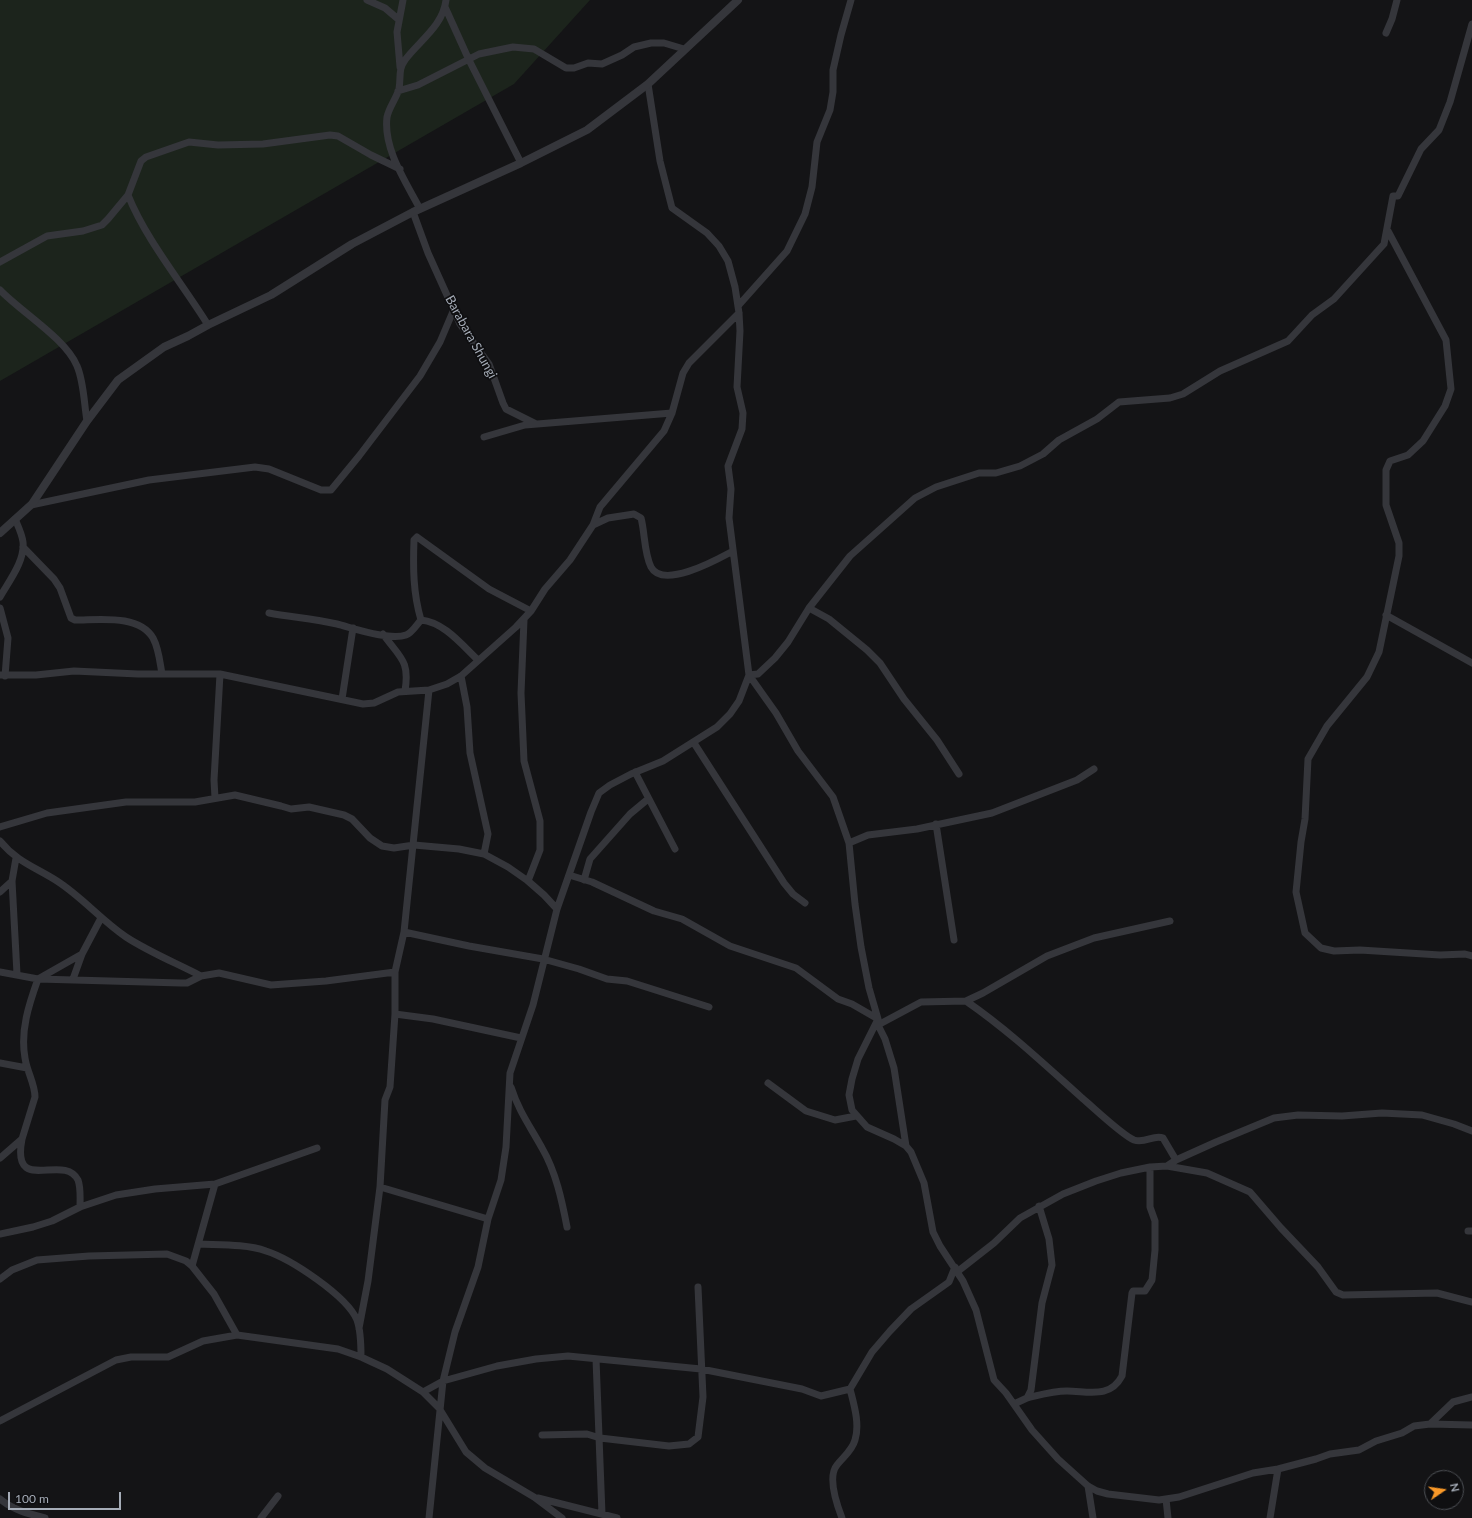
<!DOCTYPE html>
<html>
<head>
<meta charset="utf-8">
<style>
  body { margin:0 }
  #map { position:relative; width:1472px; height:1518px; overflow:hidden; background:#141416; font-family:Lato,sans-serif }
  canvas { display:block }
  .north { position:absolute; left:1424px; top:1470px; width:40px; height:40px; box-sizing:border-box; background:#0f0f11; border:1px solid #4b4e53; border-radius:50%; rotate:77deg; font-size:11px; font-weight:700; line-height:16px; text-align:center; color:#a5acb7 }
  .north::after { content:''; display:block; margin:auto; width:14px; height:18px; background:#fa9928; clip-path:polygon(50% 0,100% 100%,50% 72%,0 100%) }
  .scale { position:absolute; left:8px; top:1492px; width:113px; height:18px; box-sizing:border-box; border:2px solid #a5acb7; border-top:0; padding-left:5px; font-size:12px; line-height:14px; white-space:nowrap; color:#a5acb7; -webkit-text-stroke:3px #0f0f11; paint-order:stroke }
</style>
</head>
<body>
<div id="map">
<canvas width="1472" height="1518"></canvas>
<div class="north">N</div>
<div class="scale">100 m</div>
</div>
<script>
const ctx = document.querySelector('canvas').getContext('2d');
ctx.lineJoin = 'round';
function fillPath(path, color) { ctx.fillStyle = color; ctx.fill(path, 'evenodd'); }
function strokePath(path, color, width, dash) { ctx.strokeStyle = color; ctx.lineWidth = width; ctx.lineCap = dash ? 'butt' : 'round'; ctx.setLineDash(dash || []); ctx.stroke(path); }
function write(font, color, halo, rows, align = 'center') {
  ctx.font = font + ' Lato,sans-serif'; ctx.lineWidth = 3.5; ctx.setLineDash([]); ctx.textBaseline = 'middle'; ctx.strokeStyle = halo; ctx.fillStyle = color; for (const [text, x, y, turn = 0] of rows) {
    ctx.save(); ctx.translate(x, y); ctx.rotate((+turn || 0) * Math.PI / 180); ctx.textAlign = isNaN(turn) ? turn : align; if (halo) ctx.strokeText(text, 0, 0); ctx.fillText(text, 0, 0); ctx.restore();
  }
}
const green = new Path2D(`
  M 0,0 L 590,0 L 514,84 L 0,381 Z`);
const minor = new Path2D(`
  M 367,0 L 385,8 L 398,19
  M 445,7 L 469,60 L 521,163
  M 1386,33 L 1392,19 L 1397,0
  M 400,67 L 397,32 L 403,0
  M 648,84 L 660,161 L 672,208 L 707,233 L 719,246 L 728,261 L 735,287 L 739,313 L 740,331 L 737,387 L 743,413 L 742,429 L 728,466 L 731,489 L 729,518 L 749,675 L 776,713 L 798,751 L 833,797 L 849,843 L 855,904 L 861,947 L 869,988 L 878,1019 L 858,1059 L 852,1079 L 849,1095 L 852,1110 L 867,1127 L 894,1139 L 906,1146 L 911,1152 L 924,1183 L 933,1232 L 940,1246 L 963,1281 L 976,1310 L 994,1380 L 1006,1393 L 1032,1430 L 1058,1459 L 1088,1486 L 1097,1491 L 1108,1494 L 1159,1500 L 1179,1497 L 1253,1473 L 1278,1469 L 1316,1459 L 1330,1454 L 1359,1450 L 1376,1441 L 1402,1433 L 1414,1426 L 1430,1424 L 1453,1402 L 1472,1397
  M 398,91 L 418,85 L 479,54 L 513,47 L 534,49 L 566,68 L 574,68 L 588,63 L 602,64 L 622,55 L 634,47 L 651,43 L 664,43 L 684,49
  M 128,195 C 146,240 182,283 208,325
  M 420,209 C 406,182 383,149 387,117 C 389,107 396,99 399,89 C 401,78 398,69 405,60 C 419,41 443,26 446,0
  M 413,212 L 428,253 L 460,324 L 489,364 L 503,403 L 506,409 L 536,424
  M 1388,231 L 1446,340 L 1451,389 L 1445,406 L 1423,441 L 1408,455 L 1390,461 L 1386,470 L 1386,505 L 1399,543 L 1399,556 L 1379,652 L 1367,677 L 1327,726 L 1308,759 L 1305,819 L 1301,842 L 1296,892 L 1305,933 L 1321,948 L 1334,951 L 1360,950 L 1440,955 L 1465,954 L 1472,956
  M 0,262 L 47,236 L 83,231 L 102,225 L 108,219 L 128,195 L 141,161 L 146,157 L 189,142 L 218,145 L 263,144 L 330,135 L 338,136 L 371,155 L 400,169
  M 0,290 C 21,312 66,339 77,366 C 84,382 84,404 87,421
  M 738,306 L 787,251 L 805,214 L 812,187 L 817,142 L 830,110 L 833,92 L 833,70 L 841,35 L 851,0
  M 484,437 L 525,425 L 672,413
  M 31,505 L 149,480 L 255,467 L 269,469 L 321,490 L 331,490 L 359,456 L 420,376 L 440,342 L 454,309
  M 593,525 L 600,507 L 664,431 L 672,413 L 683,373 L 689,363 L 739,313
  M 23,547 L 54,579 L 60,588 L 71,618 L 75,620 C 99,620 139,614 153,638 C 159,649 160,663 162,674
  M 0,597 C 9,581 25,561 23,542 C 22,534 18,526 15,519
  M 0,608 L 8,638 L 5,676
  M 809,608 L 829,619 L 867,650 L 880,663 L 904,699 L 937,740 L 959,774
  M 269,613 C 291,617 314,619 337,624 C 353,628 390,641 406,635 C 412,633 417,624 421,620 C 444,622 462,645 478,660
  M 1386,615 L 1472,663
  M 421,620 C 413,593 413,567 414,540 L 417,537 L 489,589 L 531,611
  M 524,620 L 521,693 L 524,761 L 540,821 L 540,850 L 528,881
  M 383,634 C 400,658 410,660 405,691
  M 0,675 L 36,675 L 74,671 L 138,674 L 220,674 L 363,704 L 374,703 L 398,692 L 429,690 L 447,684 L 461,676 L 516,627 L 531,611 L 545,589 L 570,560 L 593,525 L 608,518 L 634,514 L 641,518 C 645,533 644,553 651,567 C 663,590 718,559 733,551
  M 461,676 L 467,707 L 470,753 L 488,834 L 484,854
  M 342,699 L 353,628
  M 694,743 L 784,883 L 793,894 L 805,903
  M 635,772 L 675,849
  M 215,798 L 214,780 L 220,674
  M 936,824 L 954,940
  M 0,827 L 47,813 L 126,802 L 195,802 L 235,795 L 281,806 L 291,809 L 309,807 L 344,815 L 352,819 L 370,838 L 382,846 L 394,848 L 414,845 L 459,849 L 484,854 L 508,867 L 528,881 L 544,895 L 557,909
  M 0,841 C 17,862 35,867 57,881 C 82,897 101,920 126,937 C 149,952 176,963 201,976
  M 849,843 L 868,835 L 917,829 L 992,813 L 1077,780 L 1094,769
  M 16,858 L 12,881 L 17,974
  M 569,875 L 592,882 L 654,911 L 682,919 L 730,946 L 796,968 L 838,999 L 852,1004 L 878,1019 L 878,1025 L 885,1039 L 894,1068 L 906,1146
  M 584,880 L 590,859 L 630,814 L 648,799
  M 0,892 L 12,881
  M 404,932 L 469,946 L 543,959 L 579,969 L 607,979 L 627,981 L 709,1007
  M 0,972 L 38,979 L 181,983 L 187,983 L 201,976 L 219,973 L 271,985 L 326,981 L 395,972
  M 73,979 L 82,954 L 101,918
  M 966,1001 C 1008,1030 1044,1064 1082,1098 C 1094,1108 1122,1135 1134,1140 C 1145,1144 1154,1134 1163,1138 L 1176,1160
  M 395,1014 L 433,1019 L 521,1038
  M 878,1025 L 921,1002 L 966,1001 L 983,993 L 1047,956 L 1094,938 L 1170,921
  M 0,1063 L 27,1068
  M 768,1083 L 806,1111 L 835,1120 L 856,1116
  M 511,1087 C 519,1112 530,1126 542,1148 C 556,1172 562,1201 567,1227
  M 22,1139 C 11,1196 64,1152 78,1180 C 81,1188 80,1199 80,1207
  M 0,1158 L 22,1139 L 35,1097 C 35,1084 27,1072 25,1058 C 20,1031 29,1004 38,979 L 82,954
  M 1167,1166 L 1207,1173 L 1250,1192 L 1281,1228 L 1318,1267 L 1336,1292 L 1343,1295 L 1437,1293 L 1472,1302
  M 380,1187 L 488,1219
  M 1468,1231 L 1472,1231
  M 0,1234 L 33,1227 L 52,1221 L 80,1207 L 116,1195 L 155,1189 L 215,1184 L 317,1148
  M 199,1244 C 220,1245 246,1244 266,1251 C 291,1259 347,1296 357,1320 C 361,1331 361,1345 361,1357
  M 192,1266 L 215,1184
  M 957,1272 L 994,1243 L 1020,1218 L 1063,1194 L 1096,1181 L 1121,1173 L 1150,1167 L 1167,1166 L 1176,1160 L 1216,1142 L 1274,1118 L 1298,1115 L 1342,1116 L 1382,1113 L 1422,1115 L 1454,1124 L 1472,1131
  M 0,1279 L 12,1270 L 37,1260 L 89,1256 L 167,1254 L 186,1261 L 192,1266 L 214,1294 L 237,1335
  M 359,1328 L 368,1281 L 380,1187 L 385,1100 L 390,1087 L 395,1014 L 395,972 L 404,932 L 429,690
  M 596,1359 L 602,1514
  M 423,1392 L 443,1381 L 497,1366 L 536,1359 L 568,1356 L 701,1369 L 802,1389 L 821,1396 L 850,1389 L 872,1352 L 890,1331 L 911,1309 L 949,1282 L 955,1267
  M 1027,1398 C 1040,1395 1053,1391 1067,1391 C 1088,1391 1110,1399 1122,1376 L 1132,1293 L 1133,1291 L 1145,1291 L 1152,1280 L 1155,1250 L 1155,1221 L 1150,1207 L 1150,1167
  M 1014,1404 L 1027,1398 L 1031,1390 L 1042,1303 L 1052,1265 L 1049,1239 L 1039,1206
  M 0,1421 L 116,1360 L 131,1357 L 168,1357 L 203,1341 L 237,1335 L 338,1349 L 361,1357 L 387,1369 L 423,1392 L 439,1408 L 466,1452 L 485,1468 L 534,1497 L 562,1518
  M 1430,1424 L 1472,1425
  M 542,1435 L 587,1434 L 600,1438 L 669,1446 L 689,1444 L 698,1437 L 703,1397 L 698,1287
  M 1088,1486 L 1093,1518
  M 538,1498 L 617,1518
  M 0,1499 C 13,1510 29,1514 45,1518
  M 1166,1499 L 1168,1518
  M 261,1518 L 278,1496
  M 429,1518 L 443,1381 L 455,1332 L 478,1267 L 488,1219 L 501,1180 L 506,1147 L 510,1073 L 533,1005 L 557,909 L 591,812 L 599,793 L 610,785 L 631,774 L 663,761 L 717,727 L 730,714 L 739,701 L 749,675 L 758,674 L 775,658 L 788,642 L 809,608 L 850,556 L 915,498 L 936,487 L 979,473 L 996,473 L 1020,466 L 1043,454 L 1059,440 L 1097,419 L 1119,402 L 1170,398 L 1183,394 L 1220,371 L 1288,341 L 1312,315 L 1334,299 L 1384,244 L 1393,196 L 1398,196 L 1421,149 L 1439,130 L 1450,102 L 1472,24
  M 842,1518 C 837,1505 827,1477 837,1465 C 843,1457 852,1451 855,1440 C 860,1424 854,1405 850,1389
  M 1270,1518 L 1278,1469`);
const tertiary = new Path2D(`
  M 0,533 L 32,504 L 87,421 L 118,380 L 164,347 L 188,336 L 208,325 L 271,295 L 352,244 L 413,212 L 521,163 L 587,130 L 648,84 L 738,0`);
const streetNames = [
  ["Barabara Shungi",471,337,61]
];
fillPath(green, '#1c241c');
strokePath(minor, '#35363b', 7);
strokePath(tertiary, '#35363b', 8);
write('13px', '#a5acb7', '#0f0f11', streetNames);
</script>
</body>
</html>
